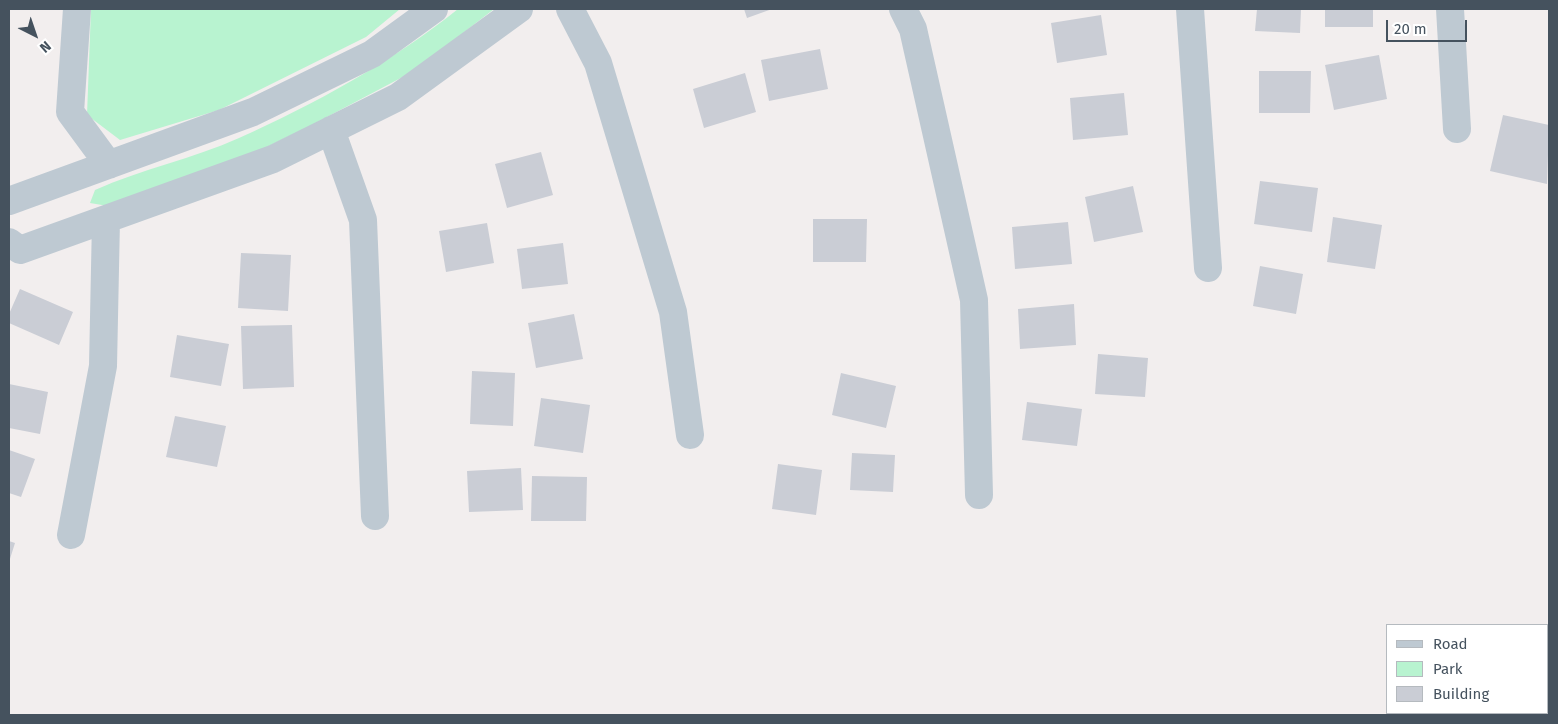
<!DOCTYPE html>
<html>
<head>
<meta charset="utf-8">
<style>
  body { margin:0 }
  #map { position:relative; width:1558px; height:724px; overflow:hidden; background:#f2eeee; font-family:"Fira Sans",sans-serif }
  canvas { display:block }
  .frame { position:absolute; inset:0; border:10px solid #45525e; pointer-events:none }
  .legend { position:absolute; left:1386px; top:624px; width:162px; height:90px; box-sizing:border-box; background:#fff; border:1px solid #b5babf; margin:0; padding:6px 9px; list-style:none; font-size:15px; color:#45525e }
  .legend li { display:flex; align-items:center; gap:10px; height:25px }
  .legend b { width:25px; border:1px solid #b5babf }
  .north { position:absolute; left:10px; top:10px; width:50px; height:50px; -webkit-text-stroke:4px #fff; paint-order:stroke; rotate:139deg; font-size:14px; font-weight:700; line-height:20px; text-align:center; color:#45525e }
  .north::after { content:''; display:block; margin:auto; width:18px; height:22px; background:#45525e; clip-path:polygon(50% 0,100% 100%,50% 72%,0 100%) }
  .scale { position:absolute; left:1386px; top:20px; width:81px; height:22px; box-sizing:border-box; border:2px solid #45525e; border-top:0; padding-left:6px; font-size:15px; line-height:18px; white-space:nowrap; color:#45525e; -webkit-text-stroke:4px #fff; paint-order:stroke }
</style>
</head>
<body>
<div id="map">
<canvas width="1558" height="724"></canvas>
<div class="frame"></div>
<ul class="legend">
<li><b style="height:6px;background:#bec9d2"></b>Road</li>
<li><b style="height:14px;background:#b8f3d0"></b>Park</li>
<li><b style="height:14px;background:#cacdd5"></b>Building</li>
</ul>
<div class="north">N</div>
<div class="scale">20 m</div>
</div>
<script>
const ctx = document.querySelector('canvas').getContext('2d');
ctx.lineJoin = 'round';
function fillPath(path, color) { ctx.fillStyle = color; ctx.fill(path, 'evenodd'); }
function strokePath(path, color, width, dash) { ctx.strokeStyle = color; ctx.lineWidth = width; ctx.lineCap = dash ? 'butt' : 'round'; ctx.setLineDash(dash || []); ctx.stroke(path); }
const green = new Path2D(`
  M 91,9 L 400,9 L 366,37 L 219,110 L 120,140 L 87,115 Z
  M 458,9 L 494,9 L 414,71 L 308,127 L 246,157 L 108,206 L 90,203 L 95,190 C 142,169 192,159 239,138 C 313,105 395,60 458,9 Z`);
const building = new Path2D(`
  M 744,9 L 772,9 L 747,18 Z
  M 1257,9 L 1301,9 L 1300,33 L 1255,31 Z
  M 1325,9 L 1373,9 L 1373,27 L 1325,27 Z
  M 1101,15 L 1107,55 L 1057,63 L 1051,23 Z
  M 820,49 L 828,89 L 769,101 L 761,60 Z
  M 1379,55 L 1387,99 L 1334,110 L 1325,65 Z
  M 1259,71 L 1311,71 L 1310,113 L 1259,113 Z
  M 745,73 L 756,112 L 704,128 L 693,89 Z
  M 1124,93 L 1128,135 L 1073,140 L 1070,98 Z
  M 1503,115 L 1549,125 L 1547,184 L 1490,171 Z
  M 541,152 L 553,195 L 507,208 L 495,164 Z
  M 1260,181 L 1318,188 L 1312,232 L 1254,224 Z
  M 1133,186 L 1143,232 L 1094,242 L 1085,197 Z
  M 1333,217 L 1382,225 L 1375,269 L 1327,262 Z
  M 813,219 L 867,219 L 866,262 L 813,262 Z
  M 1068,222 L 1072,264 L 1015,269 L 1012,227 Z
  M 487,223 L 494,263 L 446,272 L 439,231 Z
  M 563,243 L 568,284 L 522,289 L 517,249 Z
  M 241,253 L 291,255 L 288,311 L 238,308 Z
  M 1260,266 L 1303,274 L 1296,314 L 1253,306 Z
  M 20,289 L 73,312 L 59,345 L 9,323 L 9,314 Z
  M 1074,304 L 1076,345 L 1020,349 L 1018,309 Z
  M 574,314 L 583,359 L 536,368 L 528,323 Z
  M 292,325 L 294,387 L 243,389 L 241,326 Z
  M 177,335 L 229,344 L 221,386 L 170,377 Z
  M 1098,354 L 1148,358 L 1145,397 L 1095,394 Z
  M 472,371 L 515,373 L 513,426 L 470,424 Z
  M 841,373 L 896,386 L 886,428 L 832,415 Z
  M 9,384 L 48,392 L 40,434 L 9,428 Z
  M 541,398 L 590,405 L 583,453 L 534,446 Z
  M 1027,402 L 1082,409 L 1077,446 L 1022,440 Z
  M 175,416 L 226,426 L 217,467 L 166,457 Z
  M 9,450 L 35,459 L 21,497 L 9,493 Z
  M 852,453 L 895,455 L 893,492 L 850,490 Z
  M 778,464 L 822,470 L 816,515 L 772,509 Z
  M 521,468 L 523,510 L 469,512 L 467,471 Z
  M 532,476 L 587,477 L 586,521 L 531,521 Z
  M 9,541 L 15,543 L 9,562 Z`);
const minor = new Path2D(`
  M 77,9 L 70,112 L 109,165
  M 570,9 L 598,63 L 673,312 L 690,435
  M 903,9 L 913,29 L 974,300 L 979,495
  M 1190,9 L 1208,268
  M 1450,9 L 1457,129
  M 331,130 L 363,220 L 375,516
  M 9,201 L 253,112 L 372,54 L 434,9
  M 9,242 L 20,250 L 273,159 L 398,97 L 519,9
  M 71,535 L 103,366 L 106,220`);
fillPath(green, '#b8f3d0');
fillPath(building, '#cacdd5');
strokePath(minor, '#bec9d2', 28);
</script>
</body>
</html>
